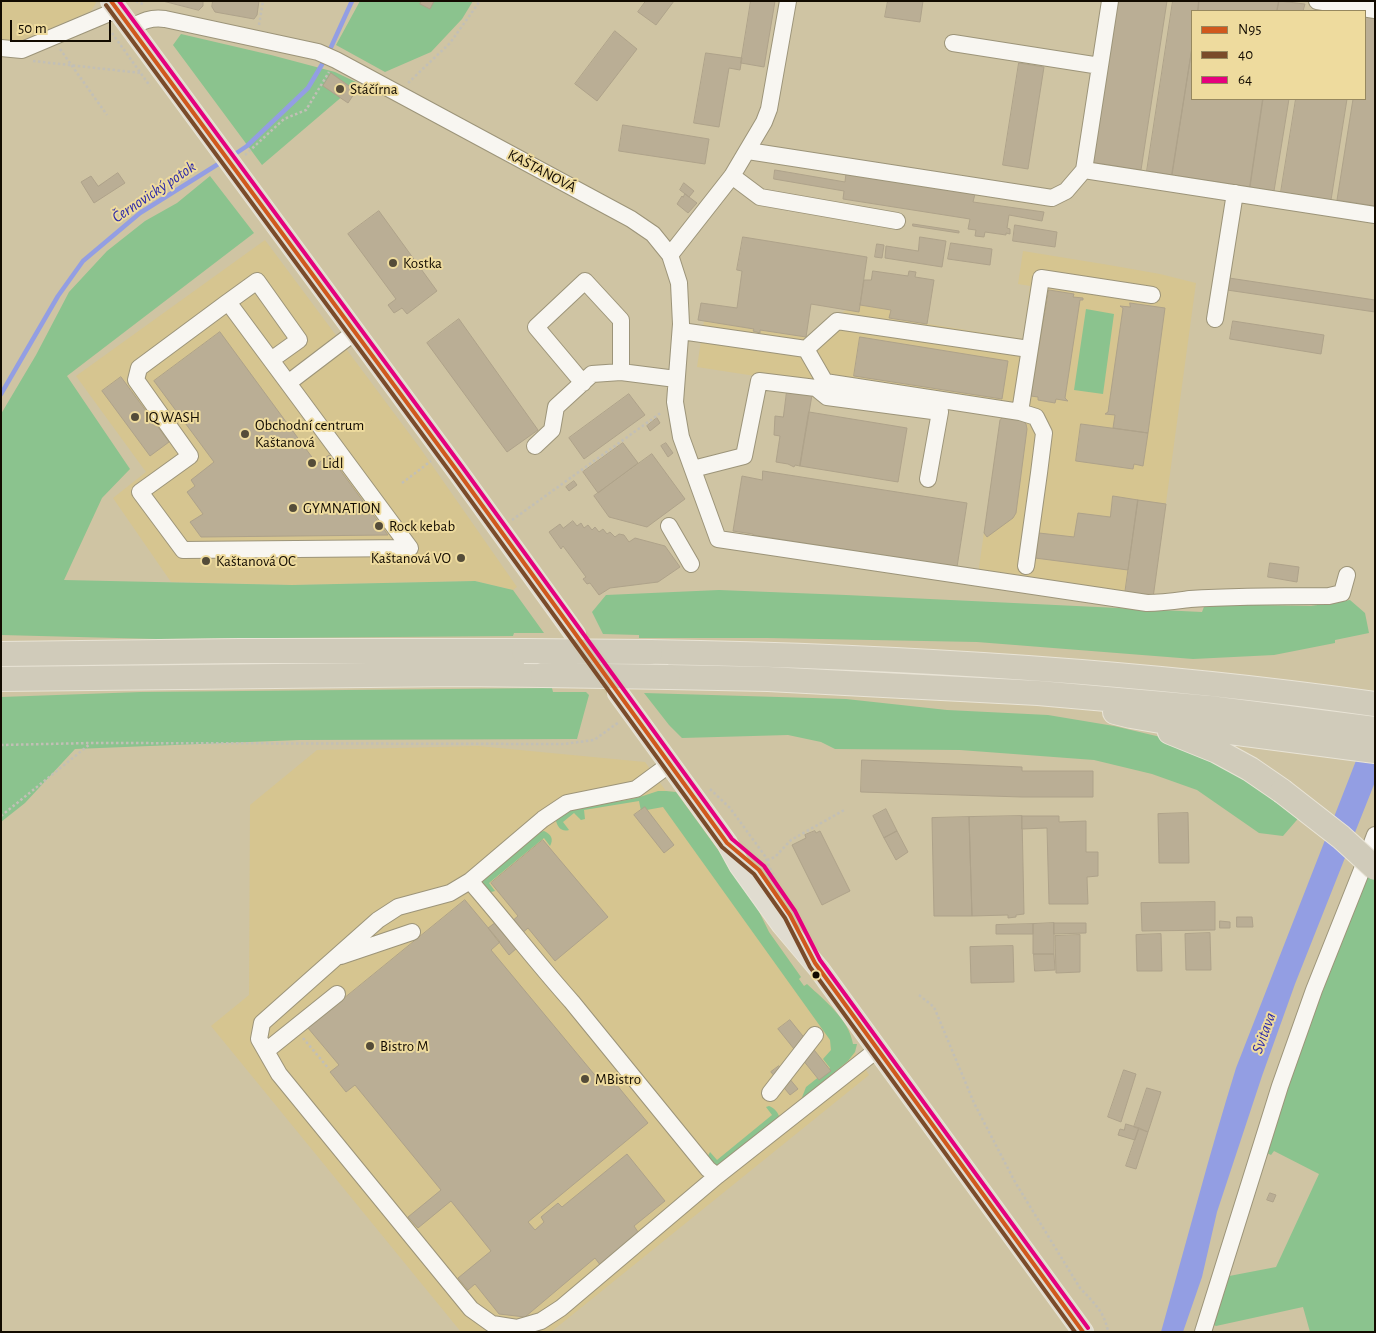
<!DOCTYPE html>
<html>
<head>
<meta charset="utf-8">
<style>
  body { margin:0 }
  #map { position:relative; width:1376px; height:1333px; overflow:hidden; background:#cfc4a3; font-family:"Alegreya Sans",sans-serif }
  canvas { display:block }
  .frame { position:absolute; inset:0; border:2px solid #120b00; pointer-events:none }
  .legend { position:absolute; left:1191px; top:10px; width:175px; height:90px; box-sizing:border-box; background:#eedb9e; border:1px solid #96885f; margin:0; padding:6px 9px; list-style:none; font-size:15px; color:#120b00 }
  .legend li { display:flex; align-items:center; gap:10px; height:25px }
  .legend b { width:25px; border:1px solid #96885f }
  .scale { position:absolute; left:10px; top:20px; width:101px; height:22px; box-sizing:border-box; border:2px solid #120b00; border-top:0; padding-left:6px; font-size:15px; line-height:18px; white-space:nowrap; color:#120b00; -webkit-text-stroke:4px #eedb9e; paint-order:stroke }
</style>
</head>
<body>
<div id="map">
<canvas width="1376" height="1333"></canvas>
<div class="frame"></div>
<ul class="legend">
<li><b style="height:6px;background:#d0581d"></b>N95</li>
<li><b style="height:6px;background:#7a4b2a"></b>40</li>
<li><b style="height:6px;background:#e5007d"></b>64</li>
</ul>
<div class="scale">50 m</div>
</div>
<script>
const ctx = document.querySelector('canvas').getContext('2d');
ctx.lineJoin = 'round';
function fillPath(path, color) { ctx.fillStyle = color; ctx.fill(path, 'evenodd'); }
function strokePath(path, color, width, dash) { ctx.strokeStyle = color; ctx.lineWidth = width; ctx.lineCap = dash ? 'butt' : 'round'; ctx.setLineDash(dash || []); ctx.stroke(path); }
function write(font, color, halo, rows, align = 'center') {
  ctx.font = font + ' "Alegreya Sans",sans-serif'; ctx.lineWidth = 4; ctx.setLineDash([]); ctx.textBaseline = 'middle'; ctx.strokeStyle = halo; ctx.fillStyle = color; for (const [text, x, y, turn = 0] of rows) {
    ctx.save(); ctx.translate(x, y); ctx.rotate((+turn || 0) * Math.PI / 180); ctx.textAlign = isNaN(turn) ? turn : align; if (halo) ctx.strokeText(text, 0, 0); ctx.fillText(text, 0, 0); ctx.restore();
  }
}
const built = new Path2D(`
  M 1,1 L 95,1 L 96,3 L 91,11 L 18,42 L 1,41 Z
  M 265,240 L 420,448 L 517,587 L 513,590 L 475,581 L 292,585 L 171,582 L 113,498 L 146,472 L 76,376 Z
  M 1023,251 L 1109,265 L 1160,274 L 1196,283 L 1153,598 L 978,574 L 1001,414 L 697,367 L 704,321 L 754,329 L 753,331 L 760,332 L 760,330 L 806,337 L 846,310 L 859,312 L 860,305 L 891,310 L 890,318 L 1023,339 L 1030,286 L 1018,284 Z
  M 478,746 L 645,762 L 666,791 L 676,792 L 751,895 L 769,932 L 801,977 L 799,979 L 804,986 L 807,984 L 831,1006 L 849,1030 L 853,1044 L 857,1044 L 855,1052 L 869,1075 L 551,1332 L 461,1332 L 211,1026 L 249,995 L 250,805 L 317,750 Z`);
const green = new Path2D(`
  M 360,1 L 473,1 L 462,19 L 431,52 L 385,72 L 336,45 Z
  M 181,34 L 271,55 L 335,72 L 358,83 L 262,165 L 173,45 Z
  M 210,176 L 254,233 L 67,376 L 130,469 L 102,498 L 64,580 L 292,585 L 475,581 L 513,590 L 544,633 L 514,633 L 513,636 L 156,639 L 1,635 L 1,414 L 36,355 L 69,292 L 107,251 L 145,221 L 177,203 Z
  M 1086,309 L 1114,314 L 1103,394 L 1074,390 Z
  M 719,590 L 846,595 L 1202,612 L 1205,604 L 1311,606 L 1350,600 L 1365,613 L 1369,633 L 1335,640 L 1335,643 L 1274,655 L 1193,659 L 977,642 L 767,638 L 639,638 L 639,635 L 603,634 L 592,612 L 606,595 Z
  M 552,688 L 553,692 L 586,692 L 589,695 L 577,739 L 299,740 L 75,749 L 25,803 L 1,822 L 1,697 L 141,692 Z
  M 644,693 L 846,699 L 947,710 L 1048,715 L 1114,726 L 1169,739 L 1217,761 L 1302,814 L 1283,836 L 1259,833 L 1197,790 L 1152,774 L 1094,760 L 960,750 L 835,749 L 821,742 L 788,735 L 682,738 L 669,725 Z
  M 658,791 L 666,791 L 676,792 L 751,895 L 769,932 L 801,977 L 799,979 L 804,986 L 807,984 C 824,1000 849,1019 853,1044 L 857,1044 L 855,1052 L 848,1061 L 801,1100 L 806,1087 L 830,1068 L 823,1059 L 831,1050 L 830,1040 L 663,807 L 641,811 L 639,801 L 584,810 L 585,819 L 581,820 L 574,813 L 563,822 L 569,830 C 562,832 558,828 556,821 C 564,806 611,803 627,800 C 638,798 648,794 658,791 Z
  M 544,831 C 551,834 554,839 550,846 L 544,838 L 489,883 L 495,891 L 491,892 L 482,885 L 482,881 L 540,832 Z
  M 1368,872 L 1375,879 L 1375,1332 L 1310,1332 L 1303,1307 L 1216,1326 L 1212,1324 L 1224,1277 L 1276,1267 L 1319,1174 L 1274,1151 L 1271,1155 L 1263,1151 L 1269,1131 Z
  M 769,1106 C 774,1108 777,1111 779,1116 L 777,1120 L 716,1167 L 709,1160 L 708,1156 L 710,1152 L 717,1160 L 772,1115 L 766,1107 Z`);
const water = new Path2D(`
  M 1375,712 L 1375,782 L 1295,984 L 1262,1076 L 1217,1212 L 1202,1277 L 1183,1332 L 1161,1332 C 1186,1244 1209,1155 1236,1068 Z`);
const stream = new Path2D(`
  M 232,156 L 247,146 L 308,88 L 327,56 L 352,1
  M 1,394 L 58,296 L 83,261 L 140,213 L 223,161`);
const building = new Path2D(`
  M 163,1 L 203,1 L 203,6 L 199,10 Z
  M 213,1 L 259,1 L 257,15 L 254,19 L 215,12 L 212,7 Z
  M 422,1 L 434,1 L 430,9 L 420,4 Z
  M 646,1 L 674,1 L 656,25 L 638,12 Z
  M 751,1 L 775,1 L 764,67 L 741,63 Z
  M 888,1 L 923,1 L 920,22 L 885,17 Z
  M 1115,1 L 1167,1 L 1141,170 L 1090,162 Z
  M 1173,1 L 1199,1 L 1198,11 L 1192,11 L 1192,48 L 1172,175 L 1147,171 Z
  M 1199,1 L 1279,1 L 1277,11 L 1198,11 Z
  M 1279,1 L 1305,4 L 1303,11 L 1277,11 Z
  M 1366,14 L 1375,16 L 1375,206 L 1337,200 L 1353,99 L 1365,99 L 1365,24 Z
  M 615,31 L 637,49 L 597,101 L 575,84 Z
  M 1192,48 L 1192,99 L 1263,99 L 1250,187 L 1172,175 Z
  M 706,53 L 742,58 L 740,70 L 729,68 L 719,127 L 694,123 Z
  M 1019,63 L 1044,67 L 1028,169 L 1003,165 Z
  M 331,73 L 356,91 L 348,103 L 323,86 Z
  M 1263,99 L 1289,99 L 1274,191 L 1250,187 Z
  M 1296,99 L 1347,99 L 1331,200 L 1281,192 Z
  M 623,125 L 709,139 L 705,164 L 619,151 Z
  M 775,170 L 845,182 L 846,173 L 975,194 L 973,202 L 1044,212 L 1042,221 L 1009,215 L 1007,228 L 1010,229 L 1010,234 L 1006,233 L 1006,235 L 985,232 L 984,237 L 975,236 L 976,230 L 968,229 L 970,219 L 843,199 L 844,191 L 774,179 Z
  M 118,173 L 125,183 L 94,203 L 81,182 L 91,176 L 98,186 Z
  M 684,183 L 694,191 L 689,197 L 680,190 Z
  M 685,194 L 697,203 L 688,213 L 677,204 L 682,196 L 683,197 Z
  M 379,211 L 437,291 L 407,314 L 402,308 L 394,313 L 388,305 L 396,299 L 348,234 Z
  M 913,224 L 959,231 L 959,233 L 913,226 Z
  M 1015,225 L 1057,232 L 1055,247 L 1013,241 Z
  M 743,237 L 867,257 L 859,312 L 811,304 L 806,337 L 760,330 L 760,333 L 753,331 L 754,329 L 698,320 L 701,303 L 737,308 L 742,271 L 737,270 Z
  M 920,237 L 946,241 L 942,267 L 885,258 L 886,246 L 918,251 Z
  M 951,243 L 992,249 L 990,265 L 948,259 Z
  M 877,244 L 884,245 L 882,258 L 875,257 Z
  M 873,271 L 908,276 L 909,271 L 916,272 L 915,277 L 934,280 L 927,324 L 889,318 L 891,310 L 860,305 L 864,280 L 871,280 Z
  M 1229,278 L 1375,300 L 1375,312 L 1227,290 Z
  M 1049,290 L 1074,294 L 1073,297 L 1083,298 L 1083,300 L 1080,300 L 1065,398 L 1068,401 L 1056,399 L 1055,403 L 1038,400 L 1038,397 L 1031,396 Z
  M 1130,303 L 1165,308 L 1148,433 L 1113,428 L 1115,415 L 1105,414 L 1108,412 L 1123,308 L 1120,306 L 1130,307 Z
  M 459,319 L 538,430 L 507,452 L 427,343 Z
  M 1233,321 L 1324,335 L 1321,354 L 1230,339 Z
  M 220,332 L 317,464 L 329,455 L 388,535 L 201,537 L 190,522 L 203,514 L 187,492 L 195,486 L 191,480 L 214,462 L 154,381 Z
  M 860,337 L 1008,361 L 1002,399 L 854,376 Z
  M 121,377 L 169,442 L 150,456 L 102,391 Z
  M 787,391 L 812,395 L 800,466 L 795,465 L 794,467 L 788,464 L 776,462 L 780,436 L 774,435 L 775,416 L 783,417 Z
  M 629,394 L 645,415 L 584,459 L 569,438 Z
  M 809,412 L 907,428 L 898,482 L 800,466 Z
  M 1004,417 L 1021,419 L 1026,424 L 1027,429 L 1016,513 L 1013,518 L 987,537 L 984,533 L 1000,420 Z
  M 657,418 L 660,423 L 650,431 L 647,426 Z
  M 1081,424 L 1148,433 L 1143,466 L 1134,464 L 1133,469 L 1076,461 Z
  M 623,443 L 638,463 L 598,493 L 583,472 Z
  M 666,443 L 673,453 L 668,457 L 661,446 Z
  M 652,454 L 685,499 L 647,527 L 609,517 L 594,496 Z
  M 763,471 L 967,503 L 957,567 L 753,535 L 753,534 L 733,531 L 742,476 L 762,480 Z
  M 574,481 L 577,485 L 569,491 L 566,487 Z
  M 1113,496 L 1138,500 L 1128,570 L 1035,558 L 1039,533 L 1074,537 L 1078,513 L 1110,517 Z
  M 1138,500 L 1166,504 L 1153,598 L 1125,594 Z
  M 573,521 L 577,526 L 581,523 L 584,528 L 588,525 L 592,530 L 595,527 L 599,532 L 603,529 L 607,534 L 610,532 L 615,537 L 619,534 L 624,535 L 629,542 L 635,538 L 665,546 L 680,567 L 658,582 L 610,588 L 599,595 L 590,583 L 587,584 L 583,579 L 586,577 L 563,546 L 561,549 L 549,532 L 560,524 L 563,528 Z
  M 210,557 L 210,564 L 202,564 L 202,558 Z
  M 1270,563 L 1299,567 L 1297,582 L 1268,577 Z
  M 862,760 L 1022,767 L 1022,771 L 1093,771 L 1093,797 L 1022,797 L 861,792 Z
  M 645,807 L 674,845 L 664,853 L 634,815 Z
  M 886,809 L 897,831 L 884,838 L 873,816 Z
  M 1188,813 L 1189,863 L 1159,863 L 1158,814 Z
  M 1022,816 L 1059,816 L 1059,822 L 1086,821 L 1086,852 L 1098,852 L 1098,876 L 1087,877 L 1088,904 L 1049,904 L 1047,828 L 1022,829 Z
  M 1022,816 L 1024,914 L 1016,915 L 1016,917 L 1008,918 L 1008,915 L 972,916 L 969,817 Z
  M 969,817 L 972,916 L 934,916 L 932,818 Z
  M 815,831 L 816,833 L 820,831 L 850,891 L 822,905 L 792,845 L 806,838 L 805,835 Z
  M 897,831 L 908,852 L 896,860 L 884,838 Z
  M 543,840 L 608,917 L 555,961 L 528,928 L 512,942 L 517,948 L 509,955 L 488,928 L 496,922 L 502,930 L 518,916 L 491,883 Z
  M 465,900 L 500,942 L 491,950 L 599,1080 L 607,1073 L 648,1123 L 528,1222 L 535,1230 L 544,1222 L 541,1217 L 558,1203 L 562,1207 L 627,1154 L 665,1201 L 634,1226 L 640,1235 L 601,1266 L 595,1258 L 525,1317 L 499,1314 L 475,1284 L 468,1290 L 458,1278 L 491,1251 L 451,1201 L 418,1228 L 408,1217 L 441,1190 L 355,1085 L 346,1092 L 330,1072 L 339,1065 L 308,1028 Z
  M 1215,902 L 1215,930 L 1142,931 L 1141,903 Z
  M 1237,917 L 1252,917 L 1253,927 L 1237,927 Z
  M 1220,921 L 1230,922 L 1230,928 L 1220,928 Z
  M 1054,923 L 1054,954 L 1033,954 L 1033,924 Z
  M 1054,923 L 1086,923 L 1086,933 L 1054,934 Z
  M 1033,924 L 1033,934 L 996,934 L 996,925 Z
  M 1210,933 L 1211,970 L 1186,970 L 1185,934 Z
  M 1161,934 L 1162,971 L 1137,971 L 1136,935 Z
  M 1080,935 L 1080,972 L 1056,973 L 1055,936 Z
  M 1013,946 L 1014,982 L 971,983 L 970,947 Z
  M 1034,954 L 1054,954 L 1055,970 L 1035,971 Z
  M 790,1020 L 831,1071 L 819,1080 L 778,1029 Z
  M 779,1066 L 798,1089 L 790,1095 L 771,1072 Z
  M 1124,1070 L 1136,1074 L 1121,1122 L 1108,1117 Z
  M 1147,1088 L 1161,1092 L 1148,1132 L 1134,1127 Z
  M 1126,1124 L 1139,1128 L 1135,1140 L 1118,1135 L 1120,1129 L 1124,1130 Z
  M 1139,1128 L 1148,1132 L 1136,1169 L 1126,1166 Z
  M 1270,1193 L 1276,1195 L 1273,1202 L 1267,1200 Z`);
const path = new Path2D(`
  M 136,1 L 145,5
  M 259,25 L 263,1
  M 109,29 L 150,86
  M 60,49 L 107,115
  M 33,61 L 141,73
  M 408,83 L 450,43 L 480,1
  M 245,155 L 284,119 L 306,110 L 329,72
  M 402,483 L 431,461
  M 512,520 L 662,412
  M 1,745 L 91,743 L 564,744 L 594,740 L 619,722
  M 710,789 L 730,808 L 765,856 L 777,885 L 790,905
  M 1,816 L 90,744
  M 767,860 L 775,857 L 791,840 L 846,809
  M 919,995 L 934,1007 L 974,1103 L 1015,1182 L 1080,1288 C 1093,1302 1105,1312 1108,1332
  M 303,1038 L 329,1069`);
const minor = new Path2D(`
  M 1317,1 L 1375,10
  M 131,28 C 142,21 151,17 165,19 L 318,52 L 336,60 L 631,219 L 653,234 L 670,255 L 679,283 L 681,324 L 675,402 L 681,437 L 718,539 L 1147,603 C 1162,603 1175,601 1190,599 C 1236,596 1283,596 1329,596 L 1342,593 L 1347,575
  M 953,43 L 1100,66
  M 1,48 L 22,50 L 117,10
  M 748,151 L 1052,198 L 1066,191 L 1084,170 L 1110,1
  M 1084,170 L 1375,215
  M 732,176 L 760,197 L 897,221
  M 670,255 L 732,176 L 764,122 L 769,109 L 788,1
  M 228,302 L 257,281 L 299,340 L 271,360
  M 1215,319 L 1235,193
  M 681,331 L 806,349 L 837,321 L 1029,349
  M 806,349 L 825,382 L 1020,412
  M 288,383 L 410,548 L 183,550 L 140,492 L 190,456 L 136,380 L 139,368 L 228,302 L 288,383 L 355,332
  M 583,383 L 536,327 L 585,281 L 621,320 L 621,372 L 676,379
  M 535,446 L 552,430 L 556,407 L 592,374 L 621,372
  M 693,469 L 744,456 L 759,381 L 816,388 L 827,397 L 940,412 L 928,479
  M 669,526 L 691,564
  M 1026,566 L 1039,473 L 1044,433 L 1036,417 L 1020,412 L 1041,278 L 1152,295
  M 670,764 L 636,789 L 567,803 L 543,819 L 470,881 L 450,893 L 398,907 L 378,920 L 262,1023 L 259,1039 L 279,1074 L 471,1309 L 492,1324 L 517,1328 L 541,1321 L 561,1308 L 717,1176
  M 1372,843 L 1375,835
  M 470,881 C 505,921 537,963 572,1002 L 708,1169 L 717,1176 L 878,1049
  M 341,956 L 412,932
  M 266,1051 L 337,994
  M 770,1093 L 815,1035
  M 1203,1332 L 1280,1086 L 1314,990 L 1363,867`);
const major = new Path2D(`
  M 111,1 L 458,472 L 575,634
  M 618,693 L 714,825 L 727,843 L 739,865 L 782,925 L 819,969 L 1083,1332`);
const highway = new Path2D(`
  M 650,652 C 892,656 1134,670 1375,704
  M 1,654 L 240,651 L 524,651
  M 668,677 L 768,679 L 1038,693 L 1209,708 L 1375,729
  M 1,679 L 460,674 L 543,675
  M 1115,712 L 1131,716 L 1207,729 L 1375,751
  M 1170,732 L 1217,751 L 1250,769 L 1282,791`);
const highwayBridge = new Path2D(`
  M 524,651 L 650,652
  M 543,675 L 668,677
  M 1282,791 L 1341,837 L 1375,868`);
const bus1 = new Path2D(`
  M 111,1 L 458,472 L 727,843 L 759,870 L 790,915 L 815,963 L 1083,1332`);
const bus2 = new Path2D(`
  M 106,5 L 453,476 L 722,847 L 754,874 L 785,918 L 810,967 L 1075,1332`);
const bus3 = new Path2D(`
  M 119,1 L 463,468 L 732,839 L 764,866 L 795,911 L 820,960 L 1088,1328`);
const markers = [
  [340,89,5,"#544c39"],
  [393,263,5,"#544c39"],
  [135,417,5,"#544c39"],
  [245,434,5,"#544c39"],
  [312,463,5,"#544c39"],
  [293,508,5,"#544c39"],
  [379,526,5,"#544c39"],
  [461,558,5,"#544c39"],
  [206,561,5,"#544c39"],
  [816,975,4.5,"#120b00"],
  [370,1046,5,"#544c39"],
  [585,1079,5,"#544c39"]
];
const poiNames = [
  ["Stáčírna",350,89],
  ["Kostka",403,263],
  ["IQ WASH",145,417],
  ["Obchodní centrum",255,425],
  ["Kaštanová",255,442],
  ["Lidl",322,463],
  ["GYMNATION",303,508],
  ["Rock kebab",389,526],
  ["Kaštanová VO",451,558,"right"],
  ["Kaštanová OC",216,561],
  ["Bistro M",380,1046],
  ["MBistro",595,1079]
];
const streetNames = [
  ["KAŠTANOVÁ",542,171,28]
];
const waterNames = [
  ["Černovický potok",154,192,-34],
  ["Svitava",1264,1033,-70]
];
fillPath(built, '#d6c590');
fillPath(green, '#8bc38e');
fillPath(water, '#939ee3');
strokePath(stream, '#939ee3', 4.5);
fillPath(building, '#baae95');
strokePath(building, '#aea28a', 1);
strokePath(minor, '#9c9479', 18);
strokePath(major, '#e9e4d6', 22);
strokePath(highway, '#e9e4d6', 26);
strokePath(path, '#c2bfb6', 2.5, [2.5, 2.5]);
strokePath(minor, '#f8f6f1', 16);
strokePath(major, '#e0dcd0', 20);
strokePath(highway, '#d0cbba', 24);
strokePath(highwayBridge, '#e9e4d6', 26, []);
strokePath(highwayBridge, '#d0cbba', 24);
strokePath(bus1, '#d0581d', 4);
strokePath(bus2, '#7a4b2a', 4);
strokePath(bus3, '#e5007d', 4);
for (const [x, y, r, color] of markers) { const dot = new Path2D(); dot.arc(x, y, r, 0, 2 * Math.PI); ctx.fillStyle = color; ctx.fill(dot); strokePath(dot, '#eedb9e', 2); }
write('15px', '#120b00', '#eedb9e', poiNames, 'left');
write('15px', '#120b00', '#eedb9e', streetNames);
write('italic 16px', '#2c2aaa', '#eedb9e', waterNames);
</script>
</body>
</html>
